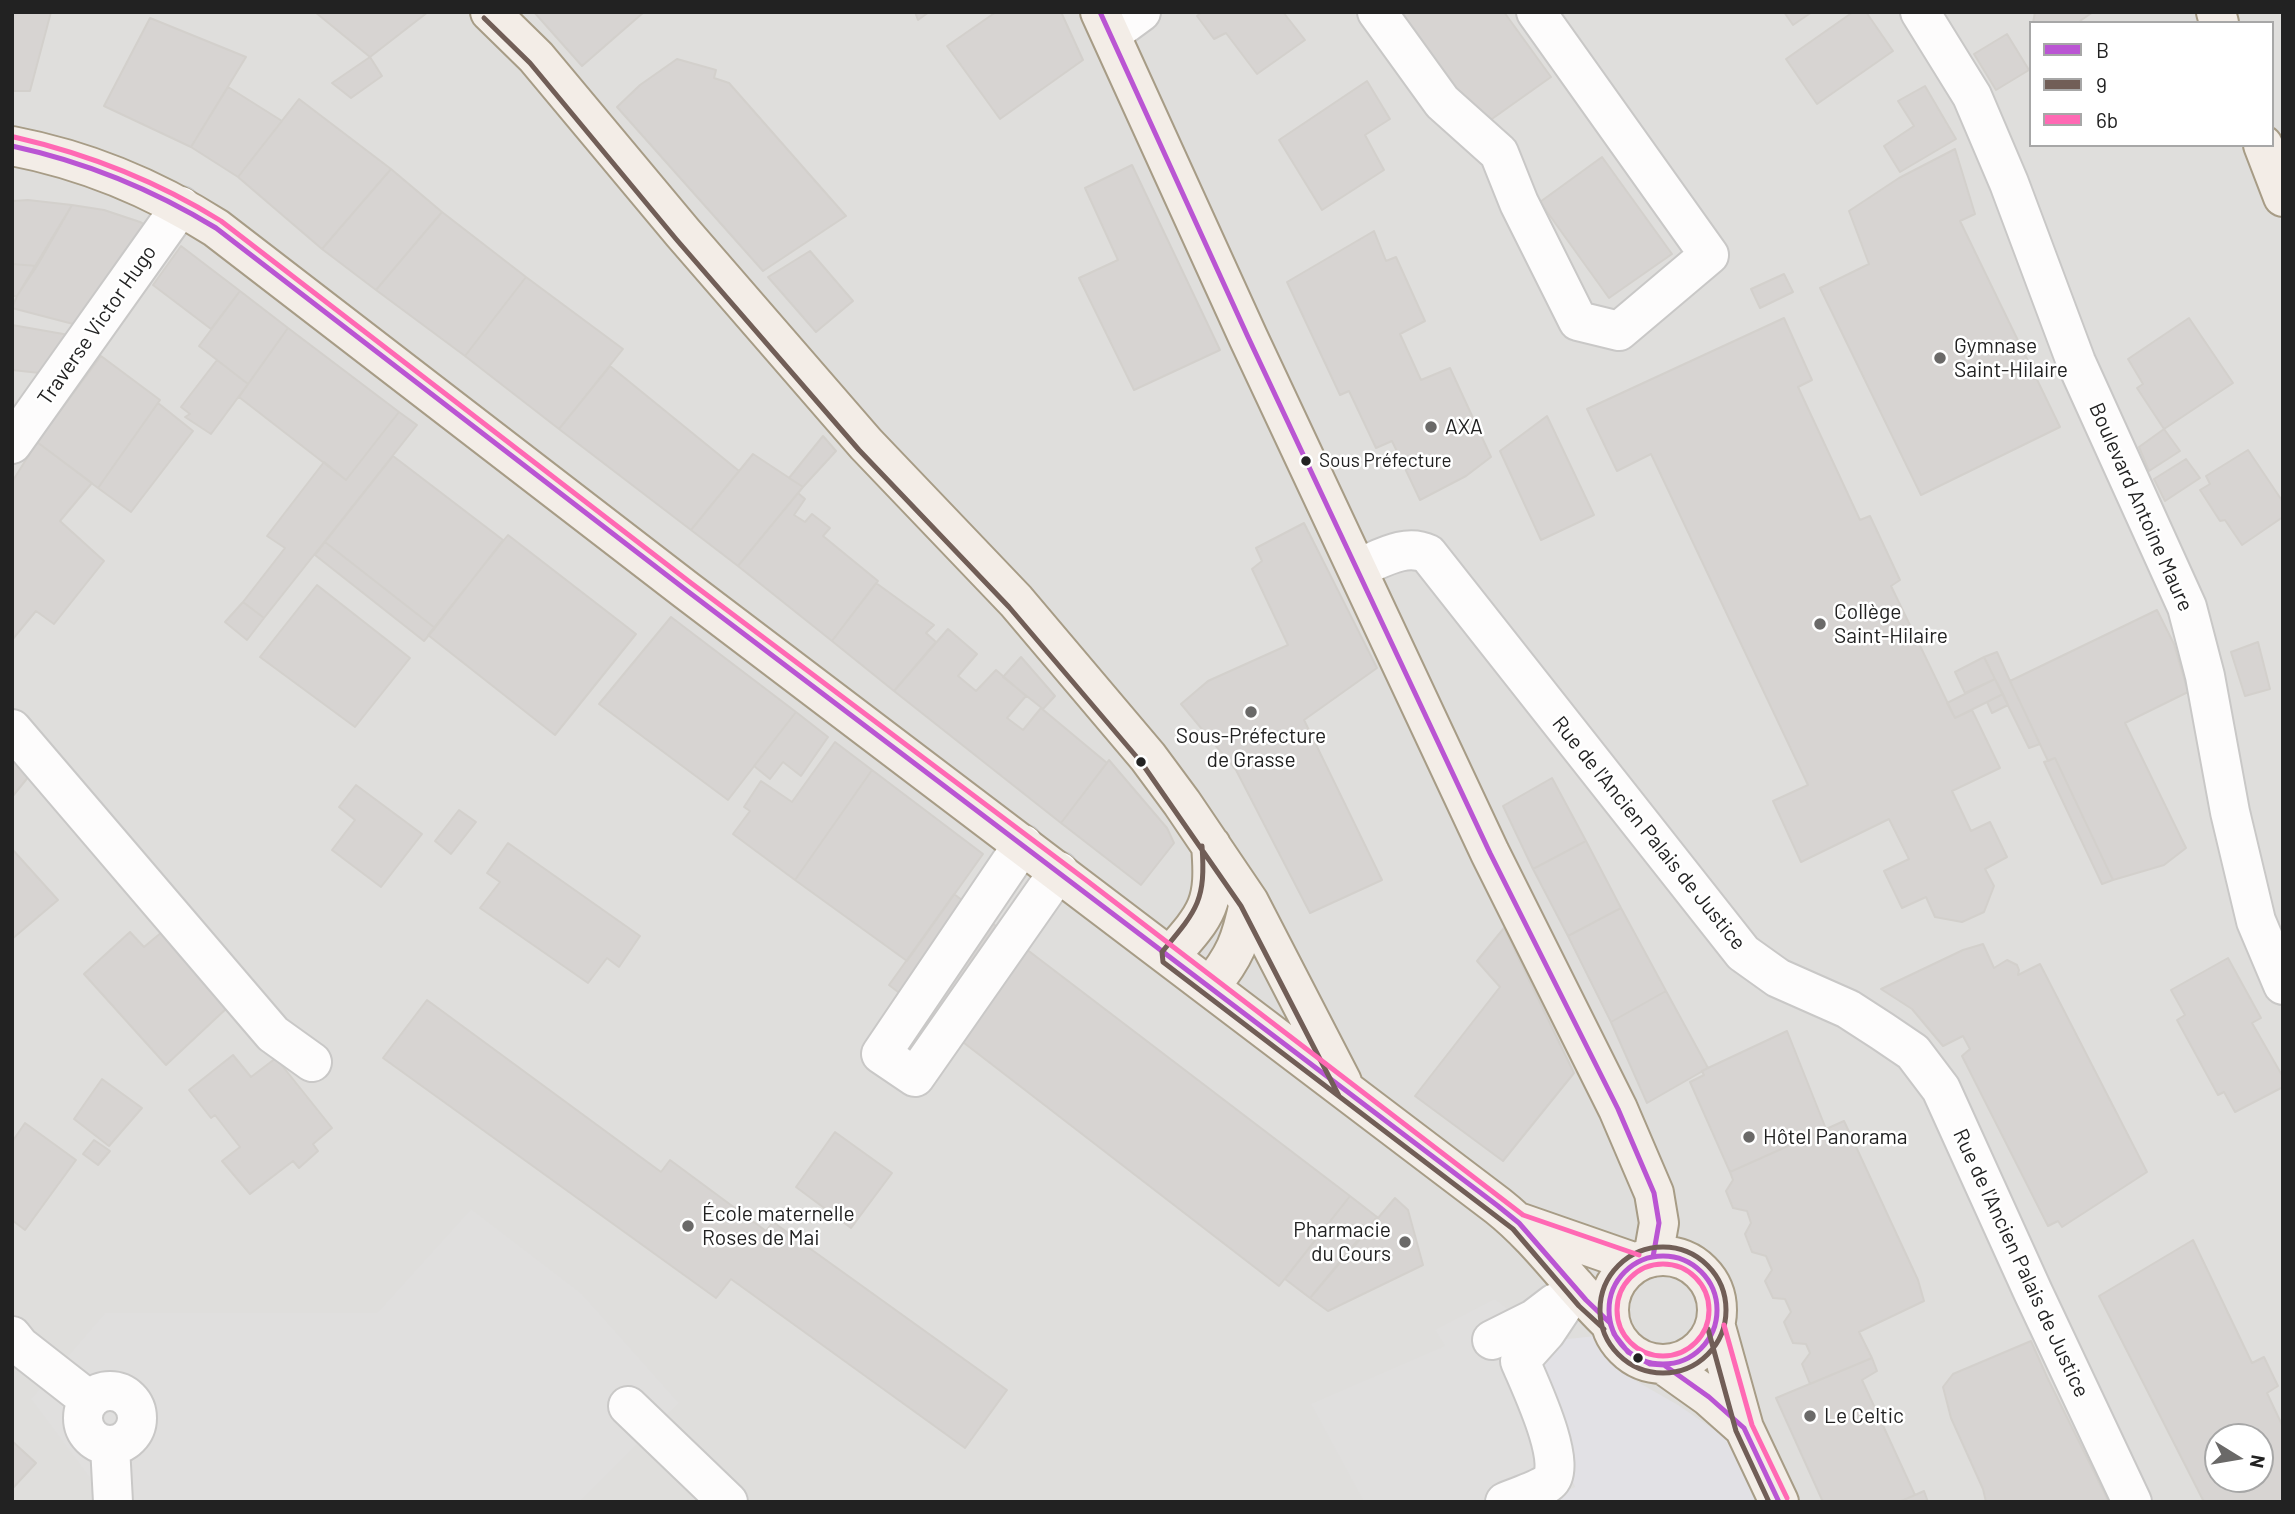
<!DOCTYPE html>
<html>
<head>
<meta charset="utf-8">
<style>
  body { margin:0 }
  #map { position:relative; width:2295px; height:1514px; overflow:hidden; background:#f0eeeb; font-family:Barlow,sans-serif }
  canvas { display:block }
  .frame { position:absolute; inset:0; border:14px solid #222; pointer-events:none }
  .legend { position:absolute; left:2029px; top:21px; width:245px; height:126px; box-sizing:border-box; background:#fff; border:2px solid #a7a7a7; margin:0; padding:9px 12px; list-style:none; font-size:21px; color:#222 }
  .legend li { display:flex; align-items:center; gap:14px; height:35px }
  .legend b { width:35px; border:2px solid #a7a7a7 }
  .north { position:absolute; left:2204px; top:1423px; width:70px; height:70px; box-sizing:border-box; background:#fff; border:2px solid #a7a7a7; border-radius:50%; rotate:101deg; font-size:19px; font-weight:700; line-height:28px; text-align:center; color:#222 }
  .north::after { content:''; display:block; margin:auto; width:24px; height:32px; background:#6a6968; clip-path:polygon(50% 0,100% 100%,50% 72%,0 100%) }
</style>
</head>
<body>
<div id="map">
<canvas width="2295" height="1514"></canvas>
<div class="frame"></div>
<ul class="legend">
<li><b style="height:9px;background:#ba55d3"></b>B</li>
<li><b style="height:9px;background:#715e57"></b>9</li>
<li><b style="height:9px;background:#ff69b4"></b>6b</li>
</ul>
<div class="north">N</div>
</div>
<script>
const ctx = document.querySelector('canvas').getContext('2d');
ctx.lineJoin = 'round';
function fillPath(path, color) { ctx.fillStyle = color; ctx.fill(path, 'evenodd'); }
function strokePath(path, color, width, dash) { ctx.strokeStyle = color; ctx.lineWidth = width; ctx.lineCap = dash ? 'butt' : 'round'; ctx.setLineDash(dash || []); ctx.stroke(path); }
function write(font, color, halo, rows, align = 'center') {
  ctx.font = font + ' Barlow,sans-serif'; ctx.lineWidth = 5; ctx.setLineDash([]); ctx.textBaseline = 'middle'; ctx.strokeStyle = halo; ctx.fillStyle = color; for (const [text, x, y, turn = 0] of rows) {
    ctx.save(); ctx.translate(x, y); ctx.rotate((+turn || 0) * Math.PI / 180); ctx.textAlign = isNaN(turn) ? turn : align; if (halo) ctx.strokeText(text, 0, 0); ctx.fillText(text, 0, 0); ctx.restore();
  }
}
const residential = new Path2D(`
  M 12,12 L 2283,12 L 2283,1502 L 12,1502 ZM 2031,23 L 2272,23 L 2272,145 L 2031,145 ZM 2218,1437 L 2260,1437 L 2260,1479 L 2218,1479 Z`);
const parking = new Path2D(`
  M 471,1209 L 582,1294 L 679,1403 L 579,1502 L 108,1502 L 31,1399 L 105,1313 L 377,1313 Z
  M 1495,1299 L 1549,1341 L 1526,1367 L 1575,1488 L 1544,1502 L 1364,1502 L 1311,1404 L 1445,1346 L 1435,1330 Z`);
const plaza = new Path2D(`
  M 1596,1336 L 1611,1362 L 1629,1377 L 1678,1405 L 1732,1442 L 1755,1502 L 1544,1502 L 1575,1487 L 1526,1367 L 1549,1341 Z`);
const building = new Path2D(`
  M 12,12 L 51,12 L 30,91 L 12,91 Z
  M 315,12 L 428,12 L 370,57 Z
  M 534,12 L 644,12 L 582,66 Z
  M 915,12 L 929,12 L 918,20 Z
  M 996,12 L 1061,12 L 1083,60 L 1000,119 L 947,46 Z
  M 1202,12 L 1283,12 L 1305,40 L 1257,74 L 1226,33 L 1214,39 L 1197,16 Z
  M 1398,12 L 1504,12 L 1551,77 L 1482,126 Z
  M 1784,12 L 1812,12 L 1793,25 Z
  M 1853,12 L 1866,12 L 1893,51 L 1817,104 L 1786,59 Z
  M 2035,12 L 2093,12 L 2080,21 L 2081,23 L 2033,23 Z
  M 150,18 L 246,57 L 191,147 L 104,106 Z
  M 2007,34 L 2029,70 L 1996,90 L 1974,54 Z
  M 370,57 L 382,76 L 351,98 L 332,83 Z
  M 677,59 L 716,70 L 714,78 L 729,83 L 846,216 L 763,271 L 617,107 L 640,85 Z
  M 1367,81 L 1390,119 L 1365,135 L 1384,170 L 1322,210 L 1279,140 Z
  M 1925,86 L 1956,139 L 1900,172 L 1884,146 L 1914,126 L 1898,101 Z
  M 228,87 L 282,121 L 238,177 L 191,147 Z
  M 299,99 L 391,169 L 322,249 L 238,177 Z
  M 1955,149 L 1975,214 L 1960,221 L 2060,427 L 1921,495 L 1820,288 L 1869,264 L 1849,211 L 1899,178 Z
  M 1602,157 L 1672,254 L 1609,298 L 1540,202 Z
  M 1132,165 L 1220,350 L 1134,390 L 1079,278 L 1118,260 L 1085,188 Z
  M 391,169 L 442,212 L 376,290 L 322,249 Z
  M 28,200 L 72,205 L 37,266 L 12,264 L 12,201 Z
  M 72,205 L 104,210 L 140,222 L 151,228 L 77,325 L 12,308 L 17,296 Z
  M 442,212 L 526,277 L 465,356 L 376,290 Z
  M 1374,231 L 1386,261 L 1396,257 L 1425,321 L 1400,334 L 1421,380 L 1450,368 L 1491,457 L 1466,476 L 1420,500 L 1392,441 L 1376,448 L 1349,391 L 1340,395 L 1287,282 Z
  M 181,246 L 240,291 L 211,329 L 153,285 Z
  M 810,251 L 853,301 L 816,332 L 768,277 Z
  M 12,264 L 37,266 L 17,296 L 12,296 Z
  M 1784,274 L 1793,292 L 1760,308 L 1751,289 Z
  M 526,277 L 623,349 L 559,429 L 465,356 Z
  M 240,291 L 288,328 L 248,384 L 199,346 Z
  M 1784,318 L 1812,380 L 1798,387 L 1860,520 L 1870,516 L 1900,580 L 1891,586 L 1955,718 L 1972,710 L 2000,768 L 1952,791 L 1971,831 L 1990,822 L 2007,857 L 1985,869 L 1994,886 L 1984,912 L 1962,922 L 1935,917 L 1926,897 L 1902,908 L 1884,871 L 1909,859 L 1889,819 L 1801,862 L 1773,801 L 1808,785 L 1651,454 L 1617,471 L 1587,409 Z
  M 2189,318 L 2233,383 L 2164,429 L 2137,388 L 2143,384 L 2128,359 Z
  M 12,325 L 69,335 L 40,373 L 12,370 Z
  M 288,328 L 399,412 L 346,480 L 239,397 Z
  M 101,356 L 160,400 L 98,488 L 37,442 Z
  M 217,360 L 248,384 L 211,434 L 185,417 L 190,414 L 181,407 Z
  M 610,366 L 739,471 L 691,530 L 559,429 Z
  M 158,403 L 193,431 L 131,512 L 98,488 Z
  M 399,412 L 417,425 L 264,618 L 243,602 L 285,548 L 267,536 L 324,462 L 346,480 Z
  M 1547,416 L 1594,515 L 1541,540 L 1500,451 Z
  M 2164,429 L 2180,451 L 2149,471 L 2139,447 Z
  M 823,436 L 836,451 L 803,487 L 789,478 Z
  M 37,442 L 92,483 L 60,521 L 104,561 L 54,624 L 36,611 L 12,640 L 12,482 Z
  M 2248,450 L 2283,502 L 2283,517 L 2242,545 L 2225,520 L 2220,521 L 2200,490 L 2210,484 L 2206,476 Z
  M 753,454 L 803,487 L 738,566 L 691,530 Z
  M 393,456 L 503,540 L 435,628 L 325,542 Z
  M 2186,459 L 2200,478 L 2165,501 L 2154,479 Z
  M 798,493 L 805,499 L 794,515 L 805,522 L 812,514 L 830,528 L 823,536 L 878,581 L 832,641 L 738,566 Z
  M 1304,523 L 1377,668 L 1304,720 L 1382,880 L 1310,913 L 1236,770 L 1181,704 L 1208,681 L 1288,645 L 1252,569 L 1262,561 L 1256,548 Z
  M 508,535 L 636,634 L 555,735 L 428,635 Z
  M 325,542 L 435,628 L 424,641 L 315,555 Z
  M 876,583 L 934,625 L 926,633 L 936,642 L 894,691 L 832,641 Z
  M 317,585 L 410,658 L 355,727 L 260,657 Z
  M 243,602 L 264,618 L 247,640 L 225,622 Z
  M 2157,610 L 2174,644 L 2188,692 L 2125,723 L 2186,848 L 2164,865 L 2113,880 L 2055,758 L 2048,761 L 2010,681 Z
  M 671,617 L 796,712 L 728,800 L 599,704 Z
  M 948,629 L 977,654 L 958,676 L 976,691 L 996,670 L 1026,696 L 1007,718 L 1023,730 L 1041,708 L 1107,763 L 1061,823 L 894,691 Z
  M 2258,642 L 2270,689 L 2245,696 L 2231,652 Z
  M 1997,652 L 2010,681 L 2040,744 L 2029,748 L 1984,657 Z
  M 1021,657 L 1055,696 L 1043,709 L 1003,677 Z
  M 1984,657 L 1995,679 L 1965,693 L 1955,672 Z
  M 1995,679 L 2003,694 L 1955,718 L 1947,703 Z
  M 2003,694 L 2008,705 L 1992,713 L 1987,702 Z
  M 796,712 L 828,737 L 801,776 L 783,762 L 770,779 L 754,766 Z
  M 12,735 L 38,765 L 12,797 Z
  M 835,742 L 872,770 L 795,880 L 733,834 L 750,811 L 744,807 L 761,781 L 792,802 Z
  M 2055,758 L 2113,880 L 2102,884 L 2044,762 Z
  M 1109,760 L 1167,828 L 1174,843 L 1141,885 L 1061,823 Z
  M 872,770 L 983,854 L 907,961 L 795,880 Z
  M 1552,778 L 1586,841 L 1533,869 L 1503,806 Z
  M 356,785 L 422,834 L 381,887 L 332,850 L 355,820 L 339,807 Z
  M 459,810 L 476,822 L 451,854 L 435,841 Z
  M 1586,841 L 1621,908 L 1568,936 L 1533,869 Z
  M 508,843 L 640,936 L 619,967 L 607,958 L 588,983 L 480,908 L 500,882 L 487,873 Z
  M 12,849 L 58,900 L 12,939 Z
  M 954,894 L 1350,1196 L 1279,1286 L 889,985 Z
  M 1621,908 L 1666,991 L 1611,1022 L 1568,936 Z
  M 1504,928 L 1574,1073 L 1503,1161 L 1415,1096 L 1500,987 L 1477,961 Z
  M 130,932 L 144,947 L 162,932 L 228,1007 L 166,1065 L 84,974 Z
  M 1983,944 L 1994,968 L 2007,960 L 2017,965 L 2019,970 L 2018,975 L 2040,964 L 2147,1172 L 2062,1227 L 2058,1221 L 2048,1226 L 1962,1056 L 1970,1049 L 1963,1036 L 1943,1046 L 1912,1009 L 1881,989 L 1963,950 Z
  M 2228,958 L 2261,1018 L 2252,1023 L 2283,1077 L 2283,1087 L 2235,1112 L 2224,1092 L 2218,1095 L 2177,1020 L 2185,1015 L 2171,990 Z
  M 1666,991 L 1708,1068 L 1647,1103 L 1611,1022 Z
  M 427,1000 L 661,1172 L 670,1160 L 766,1231 L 773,1222 L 1007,1390 L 965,1448 L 731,1279 L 716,1298 L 383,1058 Z
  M 1787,1031 L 1826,1129 L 1730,1172 L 1690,1082 L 1704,1075 L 1702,1071 L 1708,1068 Z
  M 233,1055 L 251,1077 L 276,1058 L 332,1128 L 313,1144 L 318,1151 L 299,1168 L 293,1161 L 250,1194 L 222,1161 L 240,1147 L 215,1115 L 211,1118 L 189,1090 Z
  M 102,1079 L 142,1108 L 109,1146 L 74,1119 Z
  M 1844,1121 L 1918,1280 L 1924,1301 L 1859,1332 L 1872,1358 L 1810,1384 L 1802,1364 L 1810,1353 L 1806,1344 L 1793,1343 L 1784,1322 L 1791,1312 L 1785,1299 L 1773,1298 L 1765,1281 L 1772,1270 L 1766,1256 L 1752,1252 L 1745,1234 L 1751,1223 L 1747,1211 L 1733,1208 L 1726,1191 L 1733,1180 L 1730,1172 Z
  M 25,1123 L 76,1160 L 25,1230 L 12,1220 L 12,1142 Z
  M 835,1132 L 892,1173 L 851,1228 L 796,1187 Z
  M 94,1140 L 110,1151 L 98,1165 L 83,1154 Z
  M 1350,1196 L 1377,1217 L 1310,1298 L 1285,1279 Z
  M 1395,1198 L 1408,1210 L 1423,1265 L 1328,1311 L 1310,1298 Z
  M 2193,1240 L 2252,1363 L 2264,1357 L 2278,1386 L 2267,1393 L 2283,1427 L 2283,1502 L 2204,1502 L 2099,1296 ZM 2218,1437 L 2260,1437 L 2260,1479 L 2218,1479 Z
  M 2031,1341 L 2047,1377 L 2109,1502 L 1986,1502 L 1983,1489 L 1951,1418 L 1943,1387 L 1953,1374 Z
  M 1872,1358 L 1877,1371 L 1862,1380 L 1915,1495 L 1899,1502 L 1823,1502 L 1776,1398 Z
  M 12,1441 L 36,1463 L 12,1489 Z
  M 1924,1491 L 1928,1502 L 1899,1502 L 1915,1495 Z`);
const minor = new Path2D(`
  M 1377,12 L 1442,102 L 1499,153 L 1519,203 L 1578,321 L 1619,331 L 1709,255 L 1536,12
  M 1920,12 L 1972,96 L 2009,183 L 2076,362 L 2187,607 L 2205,676 L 2230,812 L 2256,921 L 2283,985
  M 1111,34 L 1141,12
  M 12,444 L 181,206
  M 1358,568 C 1381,559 1405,543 1428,554 L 1743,953 L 1778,978 L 1848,1009 L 1882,1031 L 1913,1052 L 1941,1089 L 2033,1292 L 2132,1502
  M 12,729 L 273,1034 L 312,1062
  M 1023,844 L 881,1054 L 915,1077 L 1059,871
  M 12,1336 L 20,1346 L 89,1400
  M 1492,1340 L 1534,1319 L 1555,1303
  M83 1418a27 27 0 1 1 54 0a27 27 0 1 1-54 0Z
  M 628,1406 L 728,1502
  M 110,1446 L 113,1502
  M 1505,1502 C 1516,1497 1540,1490 1549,1482 C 1569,1465 1529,1383 1520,1361 L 1546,1332 L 1576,1287`);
const major = new Path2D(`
  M 490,12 L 536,57 L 683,233 L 866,444 L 1016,601 L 1148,757 L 1182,803 L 1249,902 L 1342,1082
  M 1100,12 L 1248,337 L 1490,853 L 1618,1109 L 1654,1193 L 1659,1223 L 1653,1257
  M 2216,12 L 2219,23
  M 2263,145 L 2283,197
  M 12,146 C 85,160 153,188 216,228 L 686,590 L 1498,1206 C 1541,1240 1571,1286 1610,1323
  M 1170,956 C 1208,913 1216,904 1211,845
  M 1210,987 C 1235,956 1241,941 1249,902
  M 1521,1223 L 1636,1263
  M1609 1310a54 54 0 1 1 108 0a54 54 0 1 1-108 0Z
  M 1716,1327 L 1744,1428 L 1779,1502
  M 1664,1365 L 1709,1397 L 1744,1428`);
const bus1 = new Path2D(`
  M 1100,12 L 1248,337 L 1490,853 L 1618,1109 L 1654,1193 L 1659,1223 L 1653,1257
  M 12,146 C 86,162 152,189 216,228 L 686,590 L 1498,1206 L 1519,1223 L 1586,1300 L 1610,1323 L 1614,1334 L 1628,1352 L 1650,1364 L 1664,1365 L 1709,1397 L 1744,1428 L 1779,1502
  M1609 1310a54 54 0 1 1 108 0a54 54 0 1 1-108 0Z`);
const bus2 = new Path2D(`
  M 484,18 L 530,63 L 676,239 L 859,450 L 1009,607 L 1141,762 L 1241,906 L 1339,1096
  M 1202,846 C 1206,901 1197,910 1162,952 L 1163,962 L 1513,1229 L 1579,1306 L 1604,1329
  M1600 1310a63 63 0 1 1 126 0a63 63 0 1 1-126 0Z
  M 1708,1329 L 1736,1431 L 1769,1502`);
const bus3 = new Path2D(`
  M 14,137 C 88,154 157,181 221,221 L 691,583 L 1086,880 L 1523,1215 L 1639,1255
  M1617 1310a46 46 0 1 1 92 0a46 46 0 1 1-92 0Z
  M 1724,1325 L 1752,1425 L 1787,1498`);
const markers = [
  [1940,358,7,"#6a6968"],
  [1431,427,7,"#6a6968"],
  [1306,461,6,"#222"],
  [1820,624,7,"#6a6968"],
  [1251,712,7,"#6a6968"],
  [1141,762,6,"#222"],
  [1749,1137,7,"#6a6968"],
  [688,1226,7,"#6a6968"],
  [1405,1242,7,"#6a6968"],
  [1638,1358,6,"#222"],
  [1810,1416,7,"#6a6968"]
];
const busNames = [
  ["Sous Préfecture",1319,461]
];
const streetNames = [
  ["Traverse Victor Hugo",97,325,-55],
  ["Boulevard Antoine Maure",2141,507,66],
  ["Rue de l'Ancien Palais de Justice",1649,833,51],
  ["Rue de l'Ancien Palais de Justice",2021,1263,65]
];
const poiNames = [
  ["Gymnase",1954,346],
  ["Saint-Hilaire",1954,370],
  ["AXA",1445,427],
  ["Collège",1834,612],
  ["Saint-Hilaire",1834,636],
  ["Sous-Préfecture",1251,736,"center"],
  ["de Grasse",1251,760,"center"],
  ["Hôtel Panorama",1763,1137],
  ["École maternelle",702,1214],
  ["Roses de Mai",702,1238],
  ["Pharmacie",1391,1230,"right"],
  ["du Cours",1391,1254,"right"],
  ["Le Celtic",1824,1416]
];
fillPath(residential, '#dfdedc');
fillPath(parking, '#e0dfde');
fillPath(plaza, '#e2e1e5');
fillPath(building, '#d7d4d2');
strokePath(building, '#d3d0cc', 2);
strokePath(minor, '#c9c8c7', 42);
strokePath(major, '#a79c86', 42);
strokePath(minor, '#fdfcfc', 38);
strokePath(major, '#f3ede7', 38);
strokePath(bus1, '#ba55d3', 5);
strokePath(bus2, '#715e57', 5);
strokePath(bus3, '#ff69b4', 5);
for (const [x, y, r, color] of markers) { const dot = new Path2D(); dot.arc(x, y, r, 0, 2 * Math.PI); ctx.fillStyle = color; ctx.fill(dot); strokePath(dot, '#fff', 2.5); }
write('19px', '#222', '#fff', busNames, 'left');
write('21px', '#222', '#fff', streetNames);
write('21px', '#222', '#fff', poiNames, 'left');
</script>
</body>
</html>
